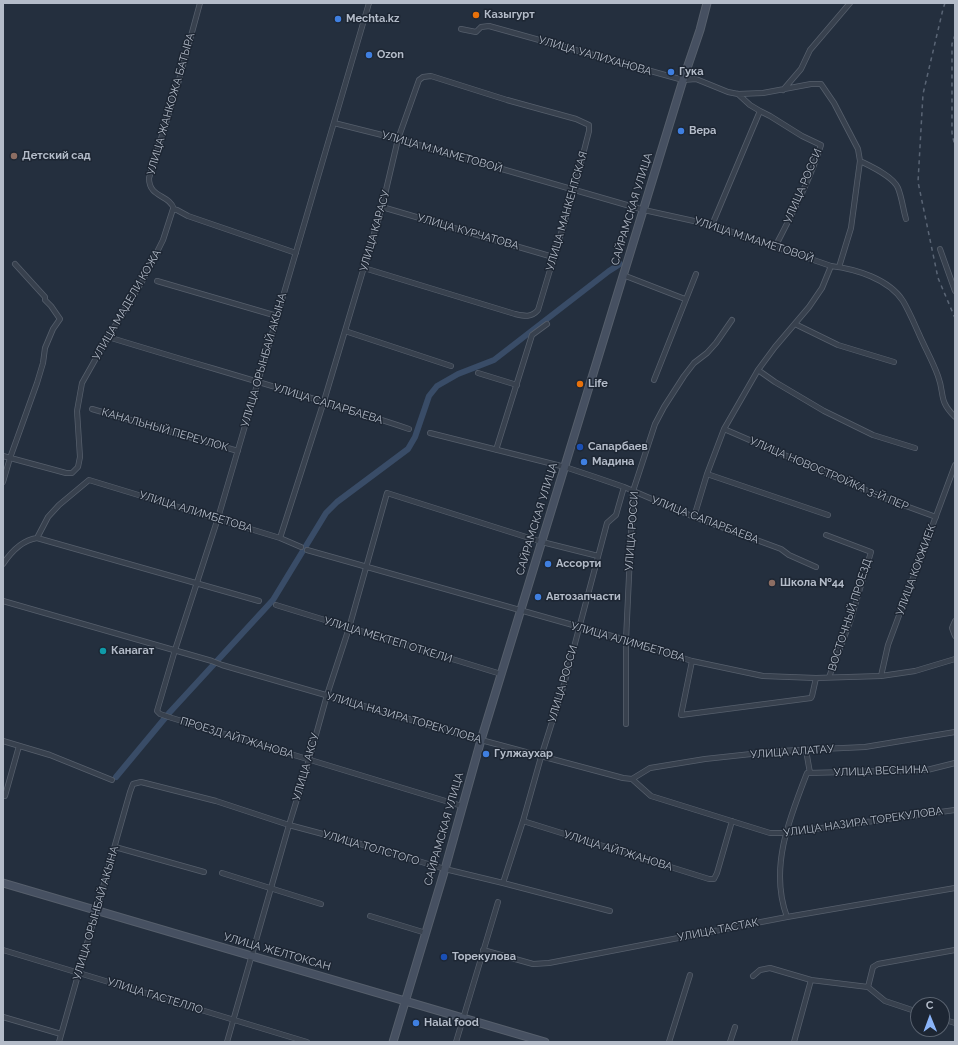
<!DOCTYPE html>
<html>
<head>
<meta charset="utf-8">
<style>
  body { margin:0 }
  #map { position:relative; width:958px; height:1045px; overflow:hidden; background:#242f3e; font-family:Raleway,sans-serif }
  canvas { display:block }
  .frame { position:absolute; inset:0; border:4px solid #b4bcc9; pointer-events:none }
  .north { position:absolute; left:910px; top:997px; width:40px; height:40px; box-sizing:border-box; background:#1d2633; border:1px solid #59626f; border-radius:50%; rotate:359deg; font-size:11px; font-weight:700; line-height:16px; text-align:center; color:#b4bcc9 }
  .north::after { content:''; display:block; margin:auto; width:14px; height:18px; background:#8ab4f8; clip-path:polygon(50% 0,100% 100%,50% 72%,0 100%) }
</style>
</head>
<body>
<div id="map">
<canvas width="958" height="1045"></canvas>
<div class="frame"></div>
<div class="north">С</div>
</div>
<script>
const ctx = document.querySelector('canvas').getContext('2d');
ctx.lineJoin = 'round';
function strokePath(path, color, width, dash) { ctx.strokeStyle = color; ctx.lineWidth = width; ctx.lineCap = dash ? 'butt' : 'round'; ctx.setLineDash(dash || []); ctx.stroke(path); }
function write(font, color, halo, rows, align = 'center') {
  ctx.font = font + ' Raleway,sans-serif'; ctx.lineWidth = 3; ctx.setLineDash([]); ctx.textBaseline = 'middle'; ctx.strokeStyle = halo; ctx.fillStyle = color; for (const [text, x, y, turn = 0] of rows) {
    ctx.save(); ctx.translate(x, y); ctx.rotate((+turn || 0) * Math.PI / 180); ctx.textAlign = isNaN(turn) ? turn : align; if (halo) ctx.strokeText(text, 0, 0); ctx.fillText(text, 0, 0); ctx.restore();
  }
}
const canal = new Path2D(`
  M 116,777 L 170,712 L 273,600 L 326,513 L 337,502 L 408,449 L 415,437 L 429,396 L 437,386 L 458,374 L 494,360 L 609,271 L 620,264`);
const minor = new Path2D(`
  M 369,3 L 218,518 L 175,650 L 157,711 L 160,714 L 172,718 L 462,806
  M 461,29 L 476,32 L 481,27 L 489,26 L 683,80 L 696,79 L 728,92 L 738,94 L 763,93 L 811,84 L 821,84 L 834,103 L 858,149 L 860,161 L 851,228 L 839,267
  M 783,90 L 801,69 L 810,50 L 850,3
  M 760,111 L 770,116 L 802,136 L 821,145 C 810,180 792,214 775,247
  M 334,123 L 398,139 L 644,210 L 712,225 L 831,266 C 856,269 889,279 903,301 C 909,311 914,323 919,334 C 925,348 933,362 938,376 C 945,395 938,400 955,417
  M 860,161 C 870,166 893,176 898,188 C 902,198 903,209 906,219
  M 382,207 L 553,257
  M 174,209 C 169,194 149,198 149,178 L 179,80 L 200,3
  M 712,225 L 760,111 L 750,105 L 738,94
  M 940,249 L 955,291
  M 623,275 L 685,299
  M 157,281 L 277,316
  M 795,324 L 838,345 L 894,362
  M 345,331 L 451,366
  M 108,337 C 209,368 310,396 409,429
  M 758,370 L 775,382 L 824,411 L 873,435 L 915,448
  M 478,373 L 517,385
  M 654,380 L 696,274
  M 92,409 L 238,451
  M 724,429 L 884,498 L 936,517
  M 430,433 L 565,467 L 595,477 L 624,487 L 694,517 L 781,549 L 789,555 L 816,567
  M 496,450 L 532,335 L 547,324
  M 3,456 L 66,473 L 72,473 L 78,467 L 80,457 L 77,411 L 82,383 L 108,337 L 143,280 L 163,240 L 173,209 L 177,210 L 188,216 L 296,253
  M 707,474 L 828,515
  M 3,482 L 10,458 L 37,383 L 43,363 L 45,348 L 53,329 L 60,319 L 51,306 L 45,300 L 45,297 L 15,264
  M 694,517 L 707,474 L 724,429 L 758,370 L 775,347 L 809,307 L 822,288 L 831,266
  M 826,535 L 871,552 L 850,622 L 829,677
  M 37,538 L 259,601
  M 280,538 L 324,401 L 382,207 L 398,139 L 419,80 L 423,77 L 431,76 L 507,100 L 576,119 L 589,125 L 589,131 L 574,190 L 538,310 C 531,318 524,316 515,314 L 364,268
  M 307,550 L 626,640 L 692,661 L 763,676 L 816,678 L 881,676 L 915,671 L 955,659
  M 3,564 C 11,552 23,540 37,538 L 48,517 L 59,505 L 89,480 L 280,538 L 301,547
  M 3,601 L 212,661 L 222,665 L 481,740 L 623,778 L 632,779 L 651,796 L 770,833 L 785,833 L 955,810
  M 276,605 L 501,674
  M 955,621 L 952,628 L 955,636
  M 692,661 L 681,715 L 811,698 L 812,696 L 816,678
  M 881,676 L 888,645 L 955,465
  M 626,724 L 626,640 L 633,491 L 655,424 L 664,407 L 684,376 L 694,363 L 707,353 L 716,343 L 732,320
  M 3,741 L 50,755 L 112,780
  M 806,750 L 810,773
  M 632,779 L 650,768 L 705,759 L 779,751 L 865,747 L 955,732
  M 3,796 L 5,796 L 19,746
  M 523,821 L 709,879 L 714,879 L 717,873 L 732,821
  M 115,847 L 204,872
  M 222,873 L 321,904
  M 503,883 L 523,821 L 541,757 L 565,681 L 607,523 L 616,515 L 624,487
  M 370,916 L 426,933
  M 787,917 C 769,869 789,819 807,773 L 927,770 L 955,763
  M 3,950 L 307,1042
  M 483,950 L 533,964 L 549,963 L 787,917 L 955,888
  M 753,976 L 760,970 L 770,968 L 811,980 L 868,987 L 885,1001 L 918,1012
  M 868,987 L 873,967 L 878,964 L 955,950
  M 3,1017 L 61,1034
  M 942,1019 L 955,1023
  M 59,1042 L 130,792 L 133,784 L 141,782 L 216,801 L 289,825 L 368,846 L 445,869 L 503,883 L 610,911
  M 227,1042 L 289,825 L 309,760 L 327,695 L 349,628 L 387,493 L 542,542 L 598,556
  M 456,1042 L 498,902
  M 669,1042 L 690,975
  M 730,1042 L 735,1027
  M 794,1042 L 811,980`);
const secondary = new Path2D(`
  M 3,883 L 545,1042
  M 393,1042 L 445,869 L 481,740 L 683,80 L 700,30 L 707,3`);
const rail = new Path2D(`
  M 945,3 L 943,9 L 923,94 L 918,182 L 938,278 L 955,318
  M 955,35 L 952,44 L 952,133 L 955,147`);
const markers = [
  [476,15,4,"#e8710a"],
  [338,19,4,"#3f7fe0"],
  [369,55,4,"#3f7fe0"],
  [671,72,4,"#3f7fe0"],
  [681,131,4,"#3f7fe0"],
  [14,156,4,"#8d6e63"],
  [580,384,4,"#e8710a"],
  [580,447,4,"#1a4fb4"],
  [584,462,4,"#3f7fe0"],
  [548,564,4,"#3f7fe0"],
  [772,583,4,"#8d6e63"],
  [538,597,4,"#3f7fe0"],
  [103,651,4,"#0f9aa8"],
  [486,754,4,"#3f7fe0"],
  [444,957,4,"#1a4fb4"],
  [416,1023,4,"#3f7fe0"]
];
const poiNames = [
  ["Казыгурт",484,15],
  ["Mechta.kz",346,19],
  ["Ozon",377,55],
  ["Гука",679,72],
  ["Вера",689,131],
  ["Детский сад",22,156],
  ["Life",588,384],
  ["Сапарбаев",588,447],
  ["Мадина",592,462],
  ["Ассорти",556,564],
  ["Школа №44",780,583],
  ["Автозапчасти",546,597],
  ["Канагат",111,651],
  ["Гулжаухар",494,754],
  ["Торекулова",452,957],
  ["Halal food",424,1023]
];
const streetNames = [
  ["УЛИЦА УАЛИХАНОВА",595,56,16],
  ["УЛИЦА ЖАНКОЖА БАТЫРА",171,104,-74],
  ["УЛИЦА М.МАМЕТОВОЙ",442,152,16],
  ["УЛИЦА РОССИ",803,186,-67],
  ["САЙРАМСКАЯ УЛИЦА",632,209,-73],
  ["УЛИЦА МАНКЕНТСКАЯ",567,211,-74],
  ["УЛИЦА КАРАСУ",375,231,-74],
  ["УЛИЦА КУРЧАТОВА",468,232,16],
  ["УЛИЦА М.МАМЕТОВОЙ",754,240,18],
  ["УЛИЦА МАДЕЛИ КОЖА",127,305,-60],
  ["УЛИЦА ОРЫНБАЙ АКЫНА",264,360,-74],
  ["УЛИЦА САПАРБАЕВА",328,404,17],
  ["КАНАЛЬНЫЙ ПЕРЕУЛОК",165,430,16],
  ["УЛИЦА НОВОСТРОЙКА 3-Й ПЕР",829,474,23],
  ["УЛИЦА АЛИМБЕТОВА",196,512,17],
  ["САЙРАМСКАЯ УЛИЦА",537,519,-73],
  ["УЛИЦА САПАРБАЕВА",705,520,21],
  ["УЛИЦА РОССИ",632,531,-86],
  ["УЛИЦА КОКЖИЕК",916,570,-70],
  ["ВОСТОЧНЫЙ ПРОЕЗД",850,615,-72],
  ["УЛИЦА МЕКТЕП ОТКЕЛИ",388,640,17],
  ["УЛИЦА АЛИМБЕТОВА",628,642,16],
  ["УЛИЦА РОССИ",563,684,-74],
  ["УЛИЦА НАЗИРА ТОРЕКУЛОВА",404,718,16],
  ["ПРОЕЗД АЙТЖАНОВА",237,738,17],
  ["УЛИЦА АЛАТАУ",792,752,-4],
  ["УЛИЦА АКСУ",306,767,-74],
  ["УЛИЦА ВЕСНИНА",881,771,-2],
  ["УЛИЦА НАЗИРА ТОРЕКУЛОВА",863,822,-8],
  ["САЙРАМСКАЯ УЛИЦА",444,829,-74],
  ["УЛИЦА ТОЛСТОГО",371,848,16],
  ["УЛИЦА АЙТЖАНОВА",618,851,17],
  ["УЛИЦА ОРЫНБАЙ АКЫНА",96,913,-74],
  ["УЛИЦА ТАСТАК",718,930,-11],
  ["УЛИЦА ЖЕЛТОКСАН",277,952,16],
  ["УЛИЦА ГАСТЕЛЛО",155,996,17]
];
strokePath(canal, '#394c67', 6);
strokePath(minor, '#565f6c', 6);
strokePath(secondary, '#565f6c', 9);
strokePath(minor, '#38414e', 4.5);
strokePath(secondary, '#465061', 7);
strokePath(rail, '#5a6575', 1.5, [4, 4]);
for (const [x, y, r, color] of markers) { const dot = new Path2D(); dot.arc(x, y, r, 0, 2 * Math.PI); ctx.fillStyle = color; ctx.fill(dot); strokePath(dot, '#1d2633', 1.5); }
write('bold 11px', '#b4bcc9', '#1d2633', poiNames, 'left');
write('11px', '#b4bcc9', '#1d2633', streetNames);
</script>
</body>
</html>
